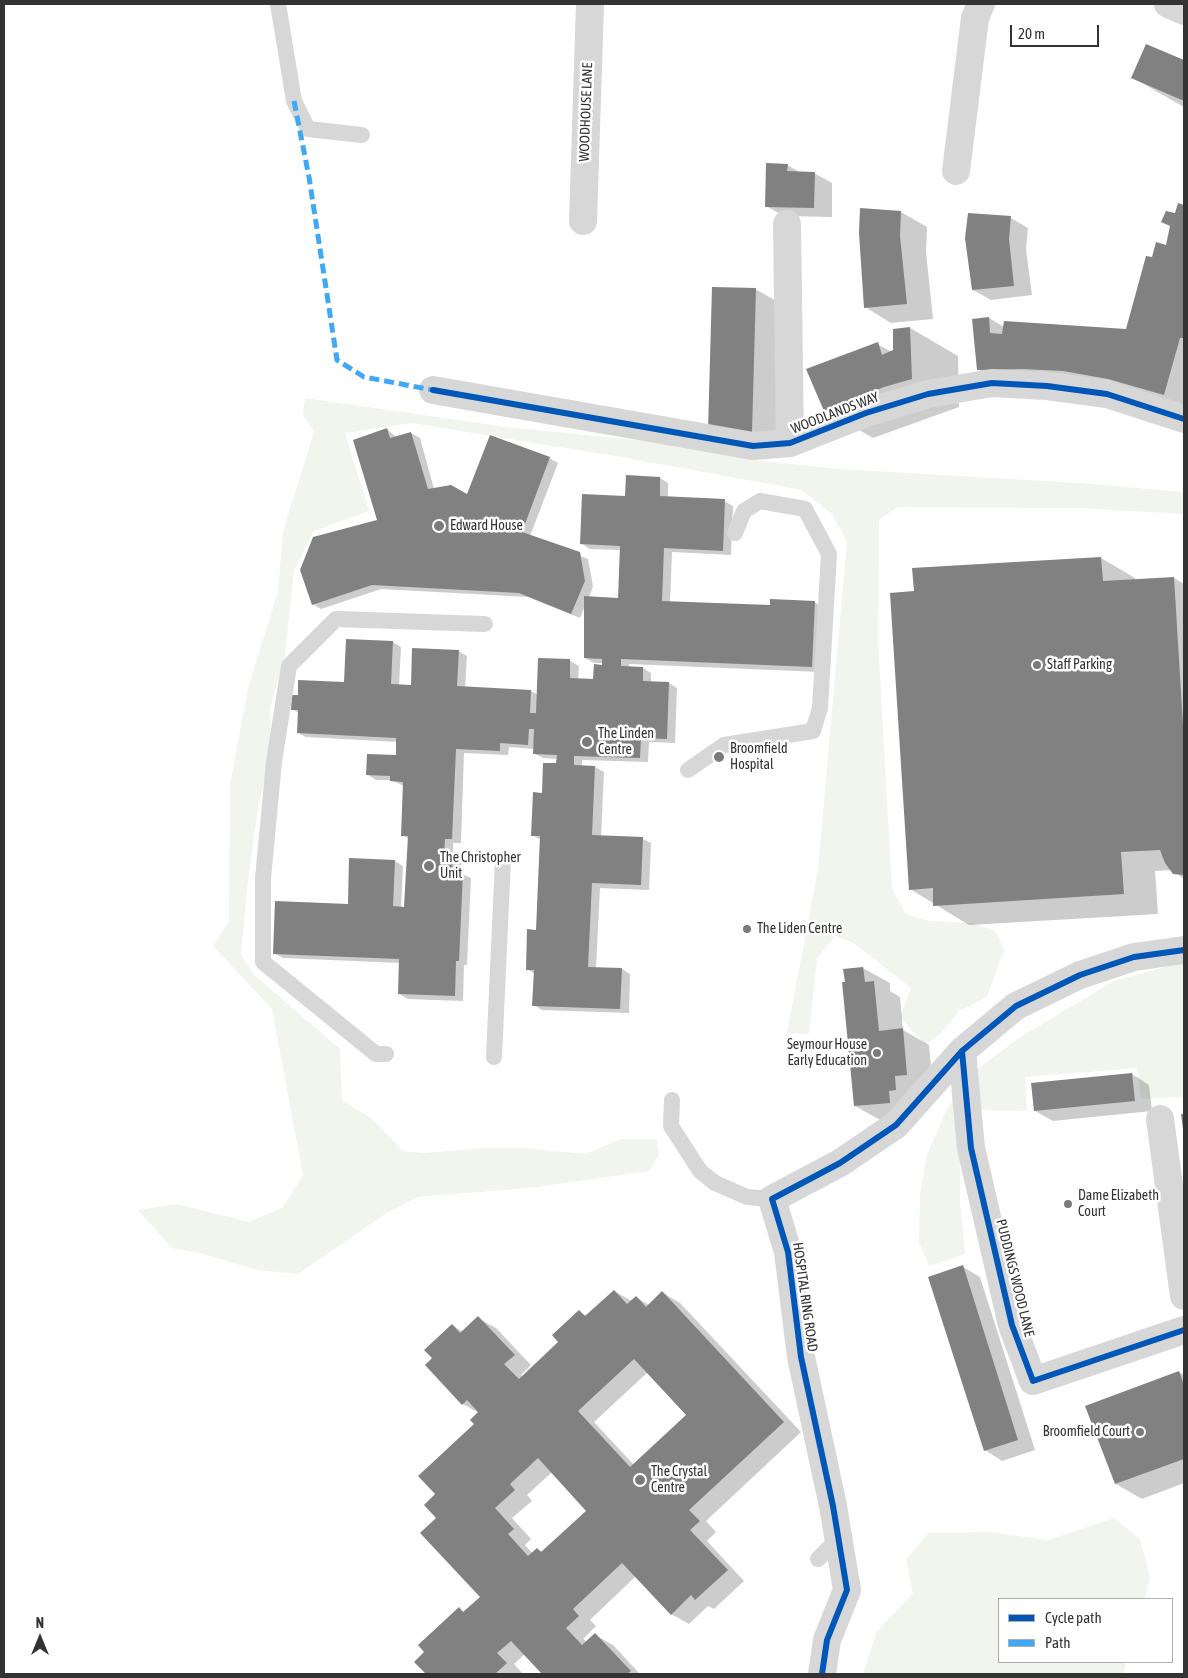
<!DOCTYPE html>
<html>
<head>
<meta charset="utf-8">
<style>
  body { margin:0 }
  #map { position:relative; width:1188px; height:1678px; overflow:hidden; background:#fff; font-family:"Asap Condensed",sans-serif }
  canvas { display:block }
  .frame { position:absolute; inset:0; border:5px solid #333; pointer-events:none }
  .legend { position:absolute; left:998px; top:1598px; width:175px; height:65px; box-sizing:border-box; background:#fff; border:1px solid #adadad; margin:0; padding:6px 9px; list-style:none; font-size:15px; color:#333 }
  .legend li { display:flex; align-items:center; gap:10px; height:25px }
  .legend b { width:25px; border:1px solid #adadad }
  .north { position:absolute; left:15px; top:1613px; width:50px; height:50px; -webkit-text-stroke:4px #fff; paint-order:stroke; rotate:0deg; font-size:14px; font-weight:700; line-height:20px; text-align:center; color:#333 }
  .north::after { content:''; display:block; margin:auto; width:18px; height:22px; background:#333; clip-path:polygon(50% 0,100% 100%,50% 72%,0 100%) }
  .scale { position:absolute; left:1010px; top:25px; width:89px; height:22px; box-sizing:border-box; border:2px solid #333; border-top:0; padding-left:6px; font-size:15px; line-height:18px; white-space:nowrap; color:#333; -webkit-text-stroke:4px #fff; paint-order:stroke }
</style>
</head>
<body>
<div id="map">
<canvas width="1188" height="1678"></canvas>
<div class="frame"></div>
<ul class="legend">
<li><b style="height:6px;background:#0057b8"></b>Cycle path</li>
<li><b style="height:6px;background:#3fa9f5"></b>Path</li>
</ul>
<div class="north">N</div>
<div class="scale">20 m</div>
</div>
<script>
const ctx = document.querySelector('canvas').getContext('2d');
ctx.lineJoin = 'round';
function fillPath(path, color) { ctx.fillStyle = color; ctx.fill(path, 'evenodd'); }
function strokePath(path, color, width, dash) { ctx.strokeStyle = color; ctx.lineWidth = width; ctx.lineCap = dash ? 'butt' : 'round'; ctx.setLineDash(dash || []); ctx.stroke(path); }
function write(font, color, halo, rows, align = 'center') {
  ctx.font = font + ' "Asap Condensed",sans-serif'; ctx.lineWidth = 5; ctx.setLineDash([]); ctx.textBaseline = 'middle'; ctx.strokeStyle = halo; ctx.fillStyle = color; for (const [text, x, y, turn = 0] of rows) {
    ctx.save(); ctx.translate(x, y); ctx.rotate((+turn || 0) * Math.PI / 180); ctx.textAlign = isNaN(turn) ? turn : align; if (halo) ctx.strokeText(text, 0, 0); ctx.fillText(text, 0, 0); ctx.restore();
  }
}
const green = new Path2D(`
  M 305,398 L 506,427 L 655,442 L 762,461 L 840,469 L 1078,483 L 1184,492 L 1184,514 L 1080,508 L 897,507 L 879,520 L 878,641 L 892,888 L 906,914 L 929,921 L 973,923 L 996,932 L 1004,950 L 987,997 L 959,1011 L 941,1033 L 925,1045 L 900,1017 L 911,988 L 854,943 L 835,936 L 817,958 L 809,1034 L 787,1033 L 818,869 L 847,542 L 832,514 L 802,490 L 621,457 L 412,423 L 345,433 L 369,511 L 314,531 L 294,571 L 285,655 L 270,709 L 270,760 L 258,808 L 248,880 L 241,954 L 253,974 L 340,1049 L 342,1100 L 372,1119 L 403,1151 L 424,1153 L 485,1148 L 523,1148 L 586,1154 L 620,1139 L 657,1139 L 659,1154 L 649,1171 L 529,1188 L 417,1197 L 385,1214 L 298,1274 L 257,1270 L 203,1254 L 172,1248 L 138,1210 L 176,1204 L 249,1222 L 282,1208 L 303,1175 L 272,1009 L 213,946 L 229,922 L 230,784 L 249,684 L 278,592 L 283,531 L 314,432 L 303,414 Z
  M 1184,962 L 1184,1097 L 1141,1099 L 1137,1068 L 1025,1077 L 1027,1111 L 979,1110 L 960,1138 L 960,1202 L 965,1254 L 929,1266 L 919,1242 L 920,1194 L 927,1155 L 947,1109 L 971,1074 L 1019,1038 L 1114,981 Z
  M 1114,1518 L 1140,1539 L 1150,1578 L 1145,1599 L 999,1599 L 999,1662 L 1126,1662 L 1124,1674 L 863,1674 L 877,1631 L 913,1594 L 906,1559 L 929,1533 L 989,1532 L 1048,1540 Z`);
const shadow = new Path2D(`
  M 1146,46 L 1184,62 L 1184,107 L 1133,78 Z
  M 787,165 L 801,173 L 814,173 L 832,183 L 832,217 L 784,216 L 766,206 Z
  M 1179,204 L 1184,206 L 1184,414 L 1026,396 L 978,369 L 974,320 L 989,318 L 1004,327 L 1127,331 L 1153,259 L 1167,247 L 1172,227 L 1163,222 L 1176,215 Z
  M 901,212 L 927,227 L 926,252 L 933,319 L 891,323 L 865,307 Z
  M 1011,218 L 1028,228 L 1026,250 L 1032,295 L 991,300 L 973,290 Z
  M 755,289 L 782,304 L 778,446 L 736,445 Z
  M 910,328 L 958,356 L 959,407 L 873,438 L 825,410 L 877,344 L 892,352 L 894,351 L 894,331 Z
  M 387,429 L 396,437 L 411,433 L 420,438 L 434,489 L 467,496 L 549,458 L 558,463 L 530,536 L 588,559 L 593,586 L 589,598 L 619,599 L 621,550 L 590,549 L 582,544 L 627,498 L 660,478 L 668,483 L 668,498 L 724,501 L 733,506 L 731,555 L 672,552 L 670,603 L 771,607 L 814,602 L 823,607 L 820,672 L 629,664 L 629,668 L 643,668 L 651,673 L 651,682 L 669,683 L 677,688 L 675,743 L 649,742 L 648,762 L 582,760 L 582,767 L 595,767 L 604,772 L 601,837 L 643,839 L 651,843 L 649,890 L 600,888 L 596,968 L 622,969 L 630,974 L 629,1013 L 542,1010 L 534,1005 L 535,974 L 527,969 L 537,931 L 541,840 L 532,835 L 543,794 L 558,765 L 558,759 L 543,758 L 534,753 L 534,749 L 509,747 L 508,755 L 464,753 L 461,843 L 453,843 L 453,857 L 461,862 L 460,873 L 471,878 L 467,965 L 464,965 L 463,1001 L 408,999 L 399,994 L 400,963 L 283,958 L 274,953 L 349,906 L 395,861 L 403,866 L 401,908 L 406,908 L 409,839 L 402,835 L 404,786 L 391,780 L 376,780 L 368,775 L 397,756 L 398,742 L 306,737 L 298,733 L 299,713 L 292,709 L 299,696 L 345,684 L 393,642 L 401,647 L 399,686 L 412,687 L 458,651 L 467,656 L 465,688 L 531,691 L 538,695 L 540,659 L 570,661 L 579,666 L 578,680 L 594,681 L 603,666 L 603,663 L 594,663 L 585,658 L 585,606 L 580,618 L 528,597 L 381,589 L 321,609 L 313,604 L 378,521 Z
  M 1101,558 L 1135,578 L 1135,580 L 1174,578 L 1184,584 L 1184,879 L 1172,870 L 1155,871 L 1158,914 L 969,925 L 910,889 L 915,592 Z
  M 863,968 L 890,983 L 890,991 L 900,997 L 903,1030 L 929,1045 L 933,1089 L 882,1121 L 855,1106 Z
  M 1132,1074 L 1149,1085 L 1152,1111 L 1053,1121 L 1035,1111 Z
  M 963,1267 L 980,1277 L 1035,1450 L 1002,1461 L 985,1450 Z
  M 614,1291 L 632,1301 L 636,1297 L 649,1305 L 663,1293 L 680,1303 L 801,1432 L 706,1521 L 716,1532 L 707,1541 L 744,1581 L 714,1609 L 708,1606 L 689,1624 L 671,1614 L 636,1576 L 590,1620 L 596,1626 L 583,1639 L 587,1642 L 595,1635 L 613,1645 L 640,1674 L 544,1674 L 525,1654 L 514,1664 L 523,1674 L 428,1674 L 416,1662 L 459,1609 L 465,1613 L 482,1597 L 438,1518 L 437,1494 L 475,1424 L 479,1413 L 463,1404 L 434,1358 L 452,1325 L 463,1332 L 478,1318 L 496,1328 L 531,1365 L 521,1375 L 523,1377 L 560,1342 L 579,1312 L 587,1316 ZM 648,1372 L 688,1415 L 634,1465 L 594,1422 ZM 552,1472 L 588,1511 L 543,1552 L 537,1549 L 533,1554 L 525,1545 L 531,1539 L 512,1518 L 532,1501 L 527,1495 Z
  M 1179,1372 L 1184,1375 L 1184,1483 L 1142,1499 L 1116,1484 Z`);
const building = new Path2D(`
  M 1146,44 L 1184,60 L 1184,101 L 1131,78 Z
  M 766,163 L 788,164 L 787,171 L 815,172 L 814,208 L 765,207 Z
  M 1178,203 L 1184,205 L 1184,338 L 1180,338 L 1164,395 L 1108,379 L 1063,371 L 1023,369 L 977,370 L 972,319 L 989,317 L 990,333 L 1002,334 L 1004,321 L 1126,329 L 1146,256 L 1152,257 L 1156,242 L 1166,245 L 1170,226 L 1161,222 L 1166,211 L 1175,213 Z
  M 860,208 L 901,211 L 900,236 L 907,304 L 864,308 L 859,233 Z
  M 968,213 L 1011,216 L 1009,239 L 1014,286 L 972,290 L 965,238 Z
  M 712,287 L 756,288 L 752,432 L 708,431 Z
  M 910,327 L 912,379 L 884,387 L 824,411 L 806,369 L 878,342 L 882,355 L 893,350 L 893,329 Z
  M 387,428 L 390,438 L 411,432 L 428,489 L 451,485 L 467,494 L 490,435 L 550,457 L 522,532 L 580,552 L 585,581 L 571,614 L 519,593 L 372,585 L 312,605 L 300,570 L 313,537 L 377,520 L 353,440 Z
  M 626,475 L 660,477 L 660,496 L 725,499 L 723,551 L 664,548 L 662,601 L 770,605 L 770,599 L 815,601 L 812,667 L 621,659 L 621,666 L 643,667 L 643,681 L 669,682 L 667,739 L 641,738 L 640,758 L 574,756 L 574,765 L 595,766 L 592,835 L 643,837 L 641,885 L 592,883 L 588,967 L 622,968 L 620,1009 L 532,1006 L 534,970 L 526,970 L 527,929 L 536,930 L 540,836 L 531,836 L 533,792 L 542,793 L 543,763 L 556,763 L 557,755 L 533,754 L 534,729 L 529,729 L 528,745 L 500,743 L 500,751 L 456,749 L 452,839 L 445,839 L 444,855 L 453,856 L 452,871 L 463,872 L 459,961 L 456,961 L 455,996 L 398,994 L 399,959 L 273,954 L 275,901 L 348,904 L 349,858 L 395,860 L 393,906 L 404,907 L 408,836 L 401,836 L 403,782 L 390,781 L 390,776 L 366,775 L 367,754 L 396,755 L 396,738 L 297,733 L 298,710 L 291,710 L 292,695 L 298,695 L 298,680 L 344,682 L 346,639 L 393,641 L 391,684 L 411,685 L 412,648 L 459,650 L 457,686 L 531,690 L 530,713 L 536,713 L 538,658 L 570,659 L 570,678 L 593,679 L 594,664 L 602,665 L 602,659 L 584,658 L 584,596 L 618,598 L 620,546 L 580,544 L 582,494 L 625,496 Z
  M 1101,557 L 1103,581 L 1174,577 L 1184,742 L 1184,875 L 1173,874 L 1165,863 L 1160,850 L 1121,852 L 1124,894 L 933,906 L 933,888 L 909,890 L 890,593 L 914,591 L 912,568 Z
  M 863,967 L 865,982 L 874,981 L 879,1031 L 903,1028 L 907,1075 L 895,1076 L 896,1090 L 889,1091 L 890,1103 L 854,1106 L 842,982 L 845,982 L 843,969 Z
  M 1132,1073 L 1135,1101 L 1034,1111 L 1031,1083 Z
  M 1181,1114 L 1184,1114 L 1184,1129 L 1183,1129 Z
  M 963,1265 L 1018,1440 L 984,1451 L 928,1277 Z
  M 614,1290 L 627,1304 L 636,1296 L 646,1307 L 662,1291 L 784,1422 L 689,1510 L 700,1521 L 690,1530 L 728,1570 L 695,1600 L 691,1595 L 671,1615 L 622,1563 L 573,1609 L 579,1616 L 566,1628 L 582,1645 L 595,1633 L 631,1671 L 627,1674 L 542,1674 L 511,1641 L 497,1653 L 507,1663 L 495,1674 L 426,1674 L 414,1662 L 424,1652 L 418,1645 L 459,1607 L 463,1612 L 480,1597 L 420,1533 L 436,1518 L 424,1505 L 435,1494 L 418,1476 L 474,1424 L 470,1420 L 478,1412 L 467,1400 L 462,1405 L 425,1365 L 432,1358 L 424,1350 L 452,1324 L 460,1333 L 478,1316 L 515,1355 L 504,1364 L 519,1379 L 558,1342 L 552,1335 L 579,1310 L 585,1316 ZM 634,1359 L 686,1415 L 630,1467 L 578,1411 ZM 538,1458 L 586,1511 L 541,1552 L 537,1548 L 528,1556 L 508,1534 L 514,1529 L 495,1508 L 515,1490 L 510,1484 Z
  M 1179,1371 L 1184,1385 L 1184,1459 L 1115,1484 L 1085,1406 Z`);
const service = new Path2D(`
  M 278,4 L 294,101 L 308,129 L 362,135
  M 688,770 L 724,745 L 813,731 L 820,708 L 829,554 L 805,509 L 760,501 L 744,511 L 735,533
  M 386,1054 L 376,1054 L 263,962 L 263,878 L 274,762 L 289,666 L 336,619 L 485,624
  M 494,1057 L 503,860
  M 672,1100 L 671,1126 L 700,1171 L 715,1183 L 747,1197 L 772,1199
  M 818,1559 L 838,1539`);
const minor = new Path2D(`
  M 1168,4 L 1184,11
  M 956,171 L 975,18 L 981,4
  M 583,221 L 590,4
  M 787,224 L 790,443
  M 433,390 L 753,446 L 790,443 L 866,413 L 928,394 L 992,383 L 1047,386 L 1107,394 L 1184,419
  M 962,1051 L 971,1148 L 1012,1325 L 1033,1381 L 1184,1330
  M 1160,1119 L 1184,1296
  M 822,1674 L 827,1640 L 847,1590 L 833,1506 L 801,1357 L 788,1252 L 772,1199 L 840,1163 L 896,1125 L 962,1051 L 1016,1006 L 1080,975 L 1134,957 L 1184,950`);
const quiet = new Path2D(`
  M 294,101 L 309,177 L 337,360 L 364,377 L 433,390`);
const cycleway = new Path2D(`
  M 433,390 L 753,446 L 790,443 L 866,413 L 928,394 L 992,383 L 1047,386 L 1107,394 L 1184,419
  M 962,1051 L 971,1148 L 1012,1325 L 1033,1381 L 1184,1330
  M 822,1674 L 827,1640 L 847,1590 L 833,1506 L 801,1357 L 788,1252 L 772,1199 L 840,1163 L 896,1125 L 962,1051 L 1016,1006 L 1080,975 L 1134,957 L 1184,950`);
const markers = [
  [439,526,6,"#7a7a7a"],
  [1037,665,5,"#7a7a7a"],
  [587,742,6,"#7a7a7a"],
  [719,757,6,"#7a7a7a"],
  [429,866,6,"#7a7a7a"],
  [747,929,5,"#7a7a7a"],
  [877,1053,5,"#7a7a7a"],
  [1068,1204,5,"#7a7a7a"],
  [1140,1432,5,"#7a7a7a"],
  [640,1480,6,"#7a7a7a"]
];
const streetNames = [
  ["WOODHOUSE LANE",586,112,-88],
  ["WOODLANDS WAY",835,413,-21],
  ["PUDDINGS WOOD LANE",1015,1278,76],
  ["HOSPITAL RING ROAD",805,1297,82]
];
const poiNames = [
  ["Edward House",450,526],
  ["Staff Parking",1047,665],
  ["The Linden",598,734],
  ["Centre",598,750],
  ["Broomfield",730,749],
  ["Hospital",730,765],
  ["The Christopher",440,858],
  ["Unit",440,874],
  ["The Liden Centre",757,929],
  ["Seymour House",867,1045,"right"],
  ["Early Education",867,1061,"right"],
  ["Dame Elizabeth",1078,1196],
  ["Court",1078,1212],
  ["Broomfield Court",1130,1432,"right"],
  ["The Crystal",651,1472],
  ["Centre",651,1488]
];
fillPath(green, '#f1f5ed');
fillPath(shadow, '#0003');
fillPath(building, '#818181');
strokePath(service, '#d7d7d7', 16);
strokePath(minor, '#d7d7d7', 28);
strokePath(quiet, '#3fa9f5', 5, [10, 5]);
strokePath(cycleway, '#0057b8', 6);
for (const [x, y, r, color] of markers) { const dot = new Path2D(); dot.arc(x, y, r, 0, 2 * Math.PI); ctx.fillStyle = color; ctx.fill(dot); strokePath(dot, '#fff', 2); }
write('14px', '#333', '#fff', streetNames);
write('14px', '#333', '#fff', poiNames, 'left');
</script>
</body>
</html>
